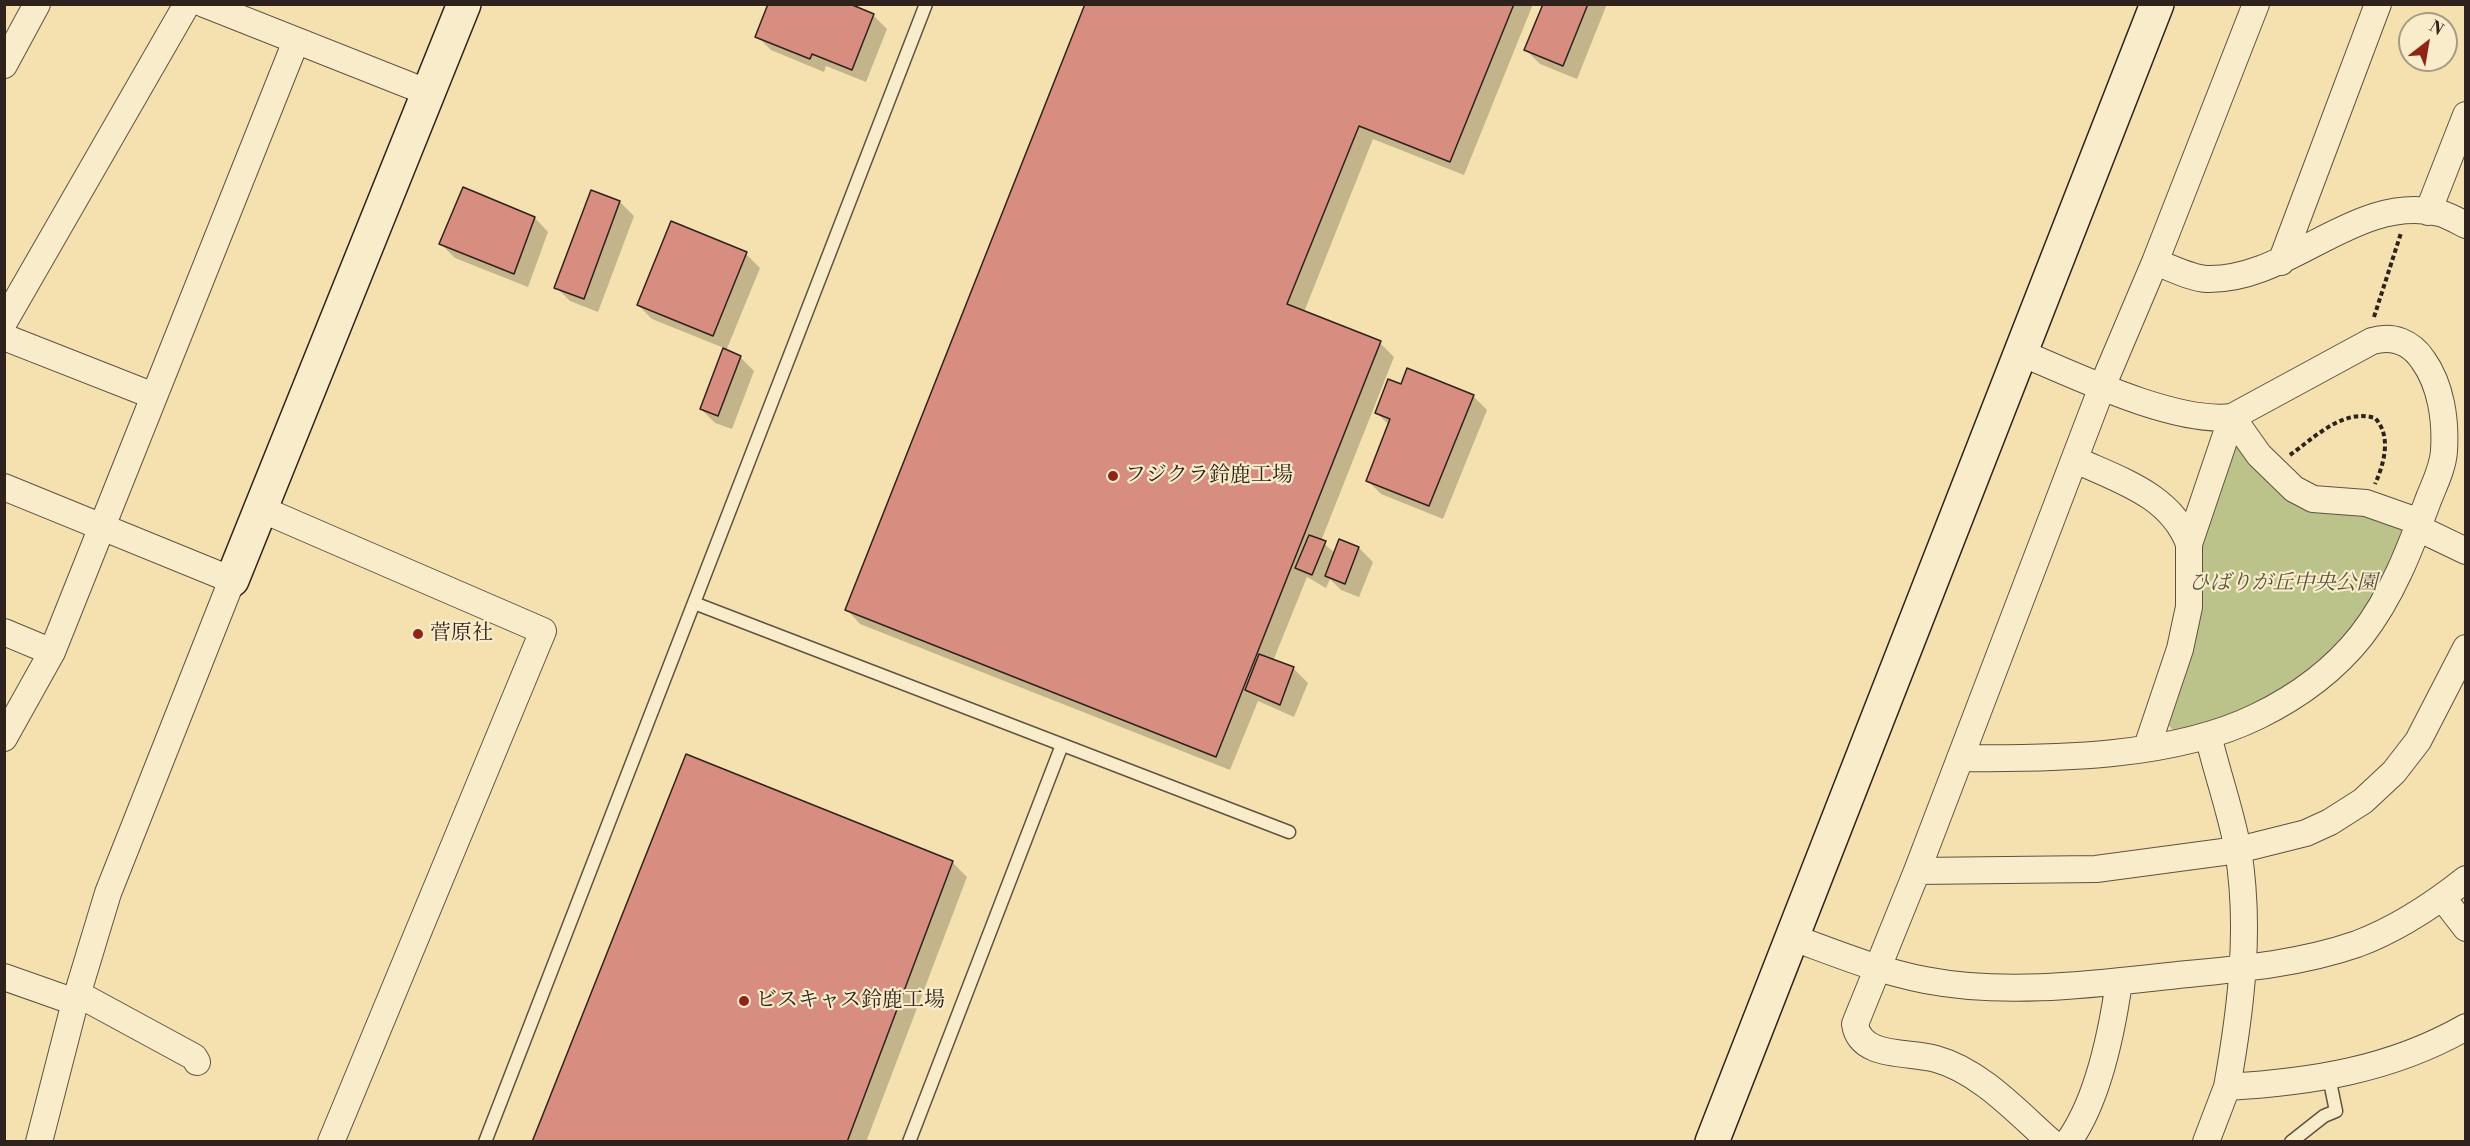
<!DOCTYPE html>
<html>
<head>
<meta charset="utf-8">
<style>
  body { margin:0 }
  #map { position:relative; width:2470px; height:1146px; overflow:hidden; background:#f4e1af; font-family:"Libre Bodoni",serif }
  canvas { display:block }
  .frame { position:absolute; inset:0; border:6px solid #2f221c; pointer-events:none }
  .north { position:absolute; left:2398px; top:12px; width:60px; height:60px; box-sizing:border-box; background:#f8eccb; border:2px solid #a89b85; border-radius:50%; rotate:31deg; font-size:16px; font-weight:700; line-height:24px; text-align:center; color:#2f221c }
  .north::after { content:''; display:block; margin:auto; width:21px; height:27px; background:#8f2418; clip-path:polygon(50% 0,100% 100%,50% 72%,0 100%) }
</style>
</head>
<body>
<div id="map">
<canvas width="2470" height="1146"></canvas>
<div class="frame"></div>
<div class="north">N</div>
</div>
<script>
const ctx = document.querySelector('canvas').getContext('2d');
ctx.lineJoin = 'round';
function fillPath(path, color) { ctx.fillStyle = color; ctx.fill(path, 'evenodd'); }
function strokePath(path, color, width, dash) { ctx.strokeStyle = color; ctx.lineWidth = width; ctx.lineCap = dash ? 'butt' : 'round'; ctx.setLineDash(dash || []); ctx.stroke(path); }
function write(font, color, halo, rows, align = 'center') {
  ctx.font = font + ' "Libre Bodoni","Noto Serif JP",serif'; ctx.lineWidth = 4.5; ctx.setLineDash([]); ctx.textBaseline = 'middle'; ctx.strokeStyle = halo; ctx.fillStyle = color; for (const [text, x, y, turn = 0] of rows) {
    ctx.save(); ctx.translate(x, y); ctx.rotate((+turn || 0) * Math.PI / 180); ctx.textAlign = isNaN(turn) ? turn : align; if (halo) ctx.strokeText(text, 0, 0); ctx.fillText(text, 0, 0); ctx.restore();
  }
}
const green = new Path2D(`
  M 2240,441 L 2254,458 L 2402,525 C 2404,542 2394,557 2387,572 C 2347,662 2266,708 2175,733 L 2167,723 L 2198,614 L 2202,571 L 2197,536 L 2227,447 Z`);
const shadow = new Path2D(`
  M 1087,4 L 1533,4 L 1464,175 L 1373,139 L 1304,312 L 1380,343 L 1394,357 L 1321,541 L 1335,553 L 1340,541 L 1359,548 L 1373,562 L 1359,597 L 1341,590 L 1330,579 L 1326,588 L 1307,577 L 1273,661 L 1294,669 L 1308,683 L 1294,717 L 1258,701 L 1230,770 L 860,624 L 847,610 Z
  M 1544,4 L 1607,4 L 1577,79 L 1540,64 L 1526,50 Z
  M 873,15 L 887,29 L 866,82 L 826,66 L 824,72 L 771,50 L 757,36 Z
  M 592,192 L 620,202 L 634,216 L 598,312 L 570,301 L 556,287 Z
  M 535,218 L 548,232 L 528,287 L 455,258 L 441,244 Z
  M 672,223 L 746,254 L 760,268 L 726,351 L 740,357 L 754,371 L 732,429 L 715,423 L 701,409 L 724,348 L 652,319 L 638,305 Z
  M 1401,386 L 1473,396 L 1487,410 L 1443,519 L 1381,494 L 1367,480 L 1389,425 L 1377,413 Z
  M 687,756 L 953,863 L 967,877 L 866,1142 L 533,1142 Z`);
const building = new Path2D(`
  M 768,4 L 850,4 L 874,14 L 852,70 L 812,54 L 810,59 L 755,37 Z
  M 1085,4 L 1514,4 L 1450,162 L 1359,126 L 1287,304 L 1381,341 L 1216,757 L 845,610 Z
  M 1543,4 L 1588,4 L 1563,66 L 1524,50 Z
  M 463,187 L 535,217 L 514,274 L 439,244 Z
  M 591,190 L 620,201 L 584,299 L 554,288 Z
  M 671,221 L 747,252 L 713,336 L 637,305 Z
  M 723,348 L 741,356 L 718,416 L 700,409 Z
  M 1407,368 L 1474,395 L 1429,506 L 1366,481 L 1390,419 L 1375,413 L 1388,379 L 1401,384 Z
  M 1309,535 L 1326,541 L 1312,575 L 1295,568 Z
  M 1339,539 L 1359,547 L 1345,584 L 1325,576 Z
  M 1259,654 L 1294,667 L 1280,705 L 1245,690 Z
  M 686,754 L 953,861 L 847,1142 L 532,1142 Z`);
const path = new Path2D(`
  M 2374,317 L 2401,233
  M 2290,455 C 2314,438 2343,408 2375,418 C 2392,436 2384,464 2375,484`);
const lane = new Path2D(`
  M 694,603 L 1289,832
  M 485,1142 L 926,4
  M 909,1142 L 1062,745
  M 2291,1142 L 2324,1116 L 2336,1111 L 2329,1077`);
const street = new Path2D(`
  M 204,4 L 429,93
  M 4,65 L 37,4
  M 2428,212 L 2466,115
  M 2155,262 C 2170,267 2190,278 2207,279 C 2290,281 2355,193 2440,213 C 2449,216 2458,221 2466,225
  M 2281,262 L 2378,4
  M 4,322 L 187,4
  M 4,337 L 154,396
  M 2232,417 L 2259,455 L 2294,489 L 2313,499 L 2366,503 L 2420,522
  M 2076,460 C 2119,480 2171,495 2189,544
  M 4,487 L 232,580 L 108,893 L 75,1002 L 39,1142
  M 261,509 L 543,631 L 331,1142
  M 2418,528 L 2466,551
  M 4,632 L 52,652
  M 2208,735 C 2217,773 2231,812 2238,850 C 2251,928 2241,1009 2227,1087
  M 4,738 L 52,652 L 296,41
  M 2147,747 L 2180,649 L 2189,607 L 2189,544 L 2232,417
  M 1960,758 C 2054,759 2173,758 2258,716 C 2297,697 2334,670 2361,636 C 2393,595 2411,546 2429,498 C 2435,483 2443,467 2444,451 C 2446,420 2441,385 2423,360 C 2411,342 2393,335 2372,341 L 2232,417 C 2174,424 2074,375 2019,352
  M 1917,871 L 2096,869 L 2238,850 L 2306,833 L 2330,822 L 2363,801 L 2394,772 L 2418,741 L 2466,648
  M 2442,897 L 2466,928
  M 1791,937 C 1835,953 1878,971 1925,980 C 2007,996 2095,984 2178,975 C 2239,969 2299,964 2357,944 C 2397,929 2432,906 2466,879
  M 4,977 L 75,1002
  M 78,994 L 194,1057 L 197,1062
  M 2051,1142 C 2017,1112 1980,1071 1936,1059 C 1909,1051 1860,1059 1855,1024 L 1917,871 L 2102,387 L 2155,262 L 2256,4
  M 2068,1142 C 2098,1101 2112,1031 2119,982
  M 2206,1142 L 2227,1087 C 2311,1082 2391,1070 2466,1027`);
const secondary = new Path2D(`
  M 232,580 L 464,4
  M 1712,1142 L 2157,4`);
const markers = [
  [1113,476,6,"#8f2418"],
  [418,634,6,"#8f2418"],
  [744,1001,6,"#8f2418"]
];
const poiNames = [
  ["フジクラ鈴鹿工場",1125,476],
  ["菅原社",430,634],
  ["ビスキャス鈴鹿工場",756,1001]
];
const parkNames = [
  ["ひばりが丘中央公園",2283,584]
];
fillPath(green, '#bbc38b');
fillPath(shadow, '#0003');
fillPath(building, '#d88d81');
strokePath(building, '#2f221c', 1.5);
strokePath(lane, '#605241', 15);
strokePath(street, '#605241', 28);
strokePath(secondary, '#2f221c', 36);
strokePath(path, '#2f221c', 4, [4.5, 3]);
strokePath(lane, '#f8eccb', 12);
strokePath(street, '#f8eccb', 26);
strokePath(secondary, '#f8eccb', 33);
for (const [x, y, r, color] of markers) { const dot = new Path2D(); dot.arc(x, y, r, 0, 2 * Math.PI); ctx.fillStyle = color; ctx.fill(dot); strokePath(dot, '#f8eccb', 2); }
write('21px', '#2f221c', '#f8eccb', poiNames, 'left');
write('italic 21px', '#59523d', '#f8eccb', parkNames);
</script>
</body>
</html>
